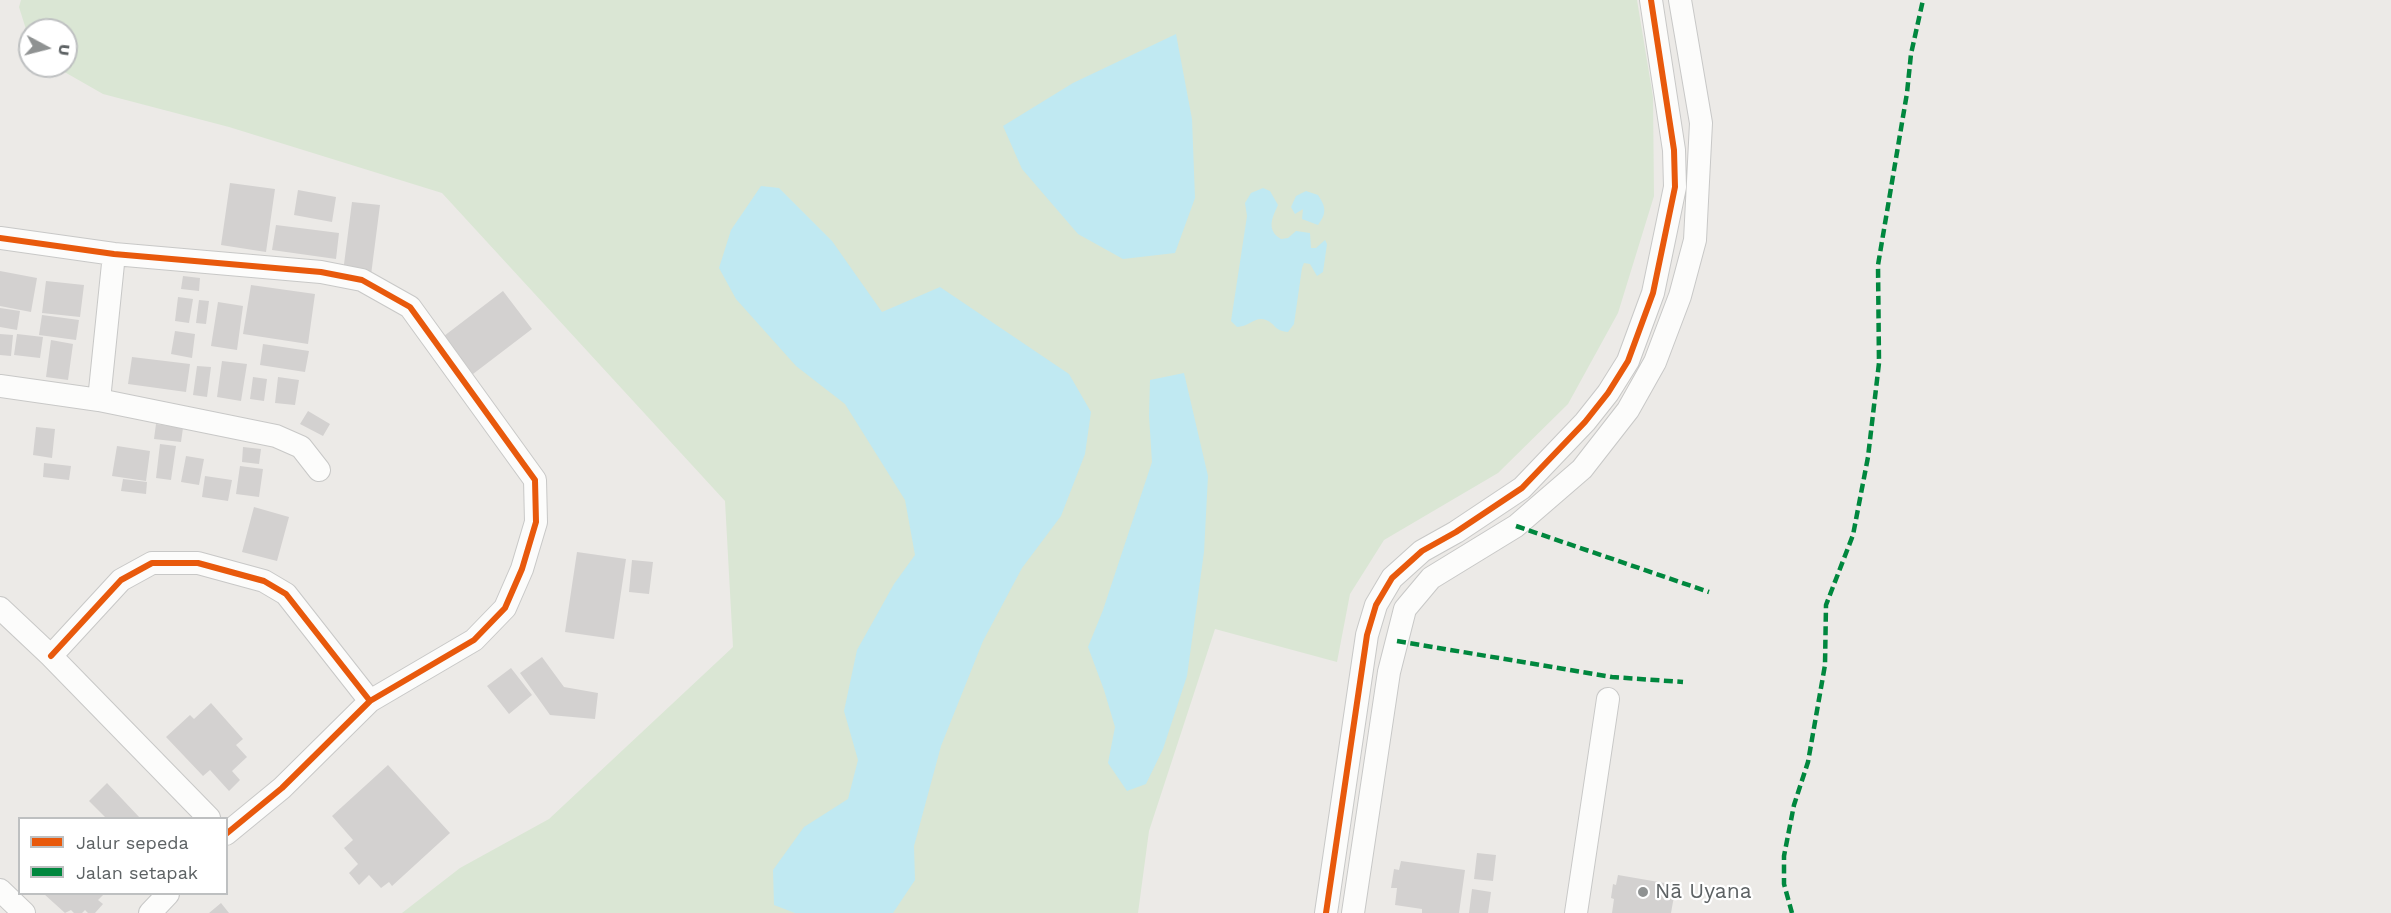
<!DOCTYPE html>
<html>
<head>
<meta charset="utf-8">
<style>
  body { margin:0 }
  #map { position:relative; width:2391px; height:913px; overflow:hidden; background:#eceae7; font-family:"Work Sans",sans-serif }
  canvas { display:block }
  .legend { position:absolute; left:18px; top:817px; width:210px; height:78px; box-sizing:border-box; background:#fff; border:2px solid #bec0c1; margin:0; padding:8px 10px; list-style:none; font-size:18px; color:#5d6264 }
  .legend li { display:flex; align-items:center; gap:12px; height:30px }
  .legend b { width:30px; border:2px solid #bec0c1 }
  .north { position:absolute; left:18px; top:18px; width:60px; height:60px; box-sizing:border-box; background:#fff; border:2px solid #bec0c1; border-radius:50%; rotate:97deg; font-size:16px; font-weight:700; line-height:24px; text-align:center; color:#5d6264 }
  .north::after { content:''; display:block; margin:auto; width:21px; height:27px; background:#8f9292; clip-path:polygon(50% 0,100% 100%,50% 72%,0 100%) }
</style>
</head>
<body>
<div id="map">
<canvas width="2391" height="913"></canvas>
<ul class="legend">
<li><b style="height:8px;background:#e8590c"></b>Jalur sepeda</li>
<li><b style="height:8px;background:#00873e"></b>Jalan setapak</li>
</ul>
<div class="north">U</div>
</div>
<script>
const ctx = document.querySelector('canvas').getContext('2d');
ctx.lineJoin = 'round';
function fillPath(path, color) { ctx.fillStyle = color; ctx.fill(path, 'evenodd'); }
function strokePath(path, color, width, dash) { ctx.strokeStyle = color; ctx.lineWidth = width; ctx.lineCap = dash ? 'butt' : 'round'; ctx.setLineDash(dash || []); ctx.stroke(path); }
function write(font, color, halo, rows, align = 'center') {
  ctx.font = font + ' "Work Sans",sans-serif'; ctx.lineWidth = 4.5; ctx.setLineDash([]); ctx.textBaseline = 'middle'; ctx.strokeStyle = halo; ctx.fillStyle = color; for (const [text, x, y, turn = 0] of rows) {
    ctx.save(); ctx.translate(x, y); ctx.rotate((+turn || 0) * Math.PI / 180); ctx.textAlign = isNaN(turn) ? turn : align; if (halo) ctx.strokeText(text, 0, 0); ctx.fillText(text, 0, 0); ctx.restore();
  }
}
const green = new Path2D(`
  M 21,0 L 1637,0 L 1653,97 L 1654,196 L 1618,313 L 1568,404 L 1498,473 L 1384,540 L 1350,594 L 1337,662 L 1215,629 L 1149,831 L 1138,913 L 402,913 L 460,868 L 549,819 L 733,647 L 725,501 L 442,193 L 229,127 L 103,94 L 54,66 L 66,66 L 66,30 L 30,30 L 30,42 L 19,7 Z`);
const water = new Path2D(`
  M 1176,34 L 1192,119 L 1195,198 L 1175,253 L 1123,259 L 1078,234 L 1022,169 L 1003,126 L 1073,83 Z
  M 761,186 L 779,188 L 832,241 L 882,312 L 940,287 L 1069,374 L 1091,412 L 1085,454 L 1061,516 L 1022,568 L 983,641 L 941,746 L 914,846 L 915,880 L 893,913 L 795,913 L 774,905 L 773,870 L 804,827 L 848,799 L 858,760 L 844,711 L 857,650 L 894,584 L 915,555 L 905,500 L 845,404 L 796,366 L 736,299 L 719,268 L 731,230 Z
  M 1263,188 L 1270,191 L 1278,205 C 1272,218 1266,230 1281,239 L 1288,238 L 1296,231 L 1310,233 L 1311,248 L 1316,248 L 1325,240 L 1327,244 L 1323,272 L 1317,276 L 1310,264 L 1304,263 L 1302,268 L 1294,324 L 1288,332 C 1274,331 1276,324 1266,320 C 1255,316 1249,327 1237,327 L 1231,321 L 1247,216 L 1245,203 L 1251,193 Z
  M 1306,191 L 1318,195 C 1326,207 1327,213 1318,225 L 1302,219 L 1303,209 L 1295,214 L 1291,207 L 1296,196 Z
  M 1184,373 L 1208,476 L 1204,552 L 1187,676 L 1163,749 L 1146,784 L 1127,791 L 1108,763 L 1115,727 L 1104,690 L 1088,647 L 1103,610 L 1152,462 L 1149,416 L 1150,380 Z`);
const building = new Path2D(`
  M 230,183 L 275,189 L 266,252 L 221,245 Z
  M 298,190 L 336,197 L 332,222 L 294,215 Z
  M 352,202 L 380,205 L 371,275 L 343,272 Z
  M 276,225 L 339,233 L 336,259 L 272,250 Z
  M 0,271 L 37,278 L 31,312 L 0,306 Z
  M 183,276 L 200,278 L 199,291 L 181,289 Z
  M 46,281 L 84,285 L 80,317 L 42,313 Z
  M 251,285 L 315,294 L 308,344 L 243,334 Z
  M 503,291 L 532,329 L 473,374 L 444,336 Z
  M 178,297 L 193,299 L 189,323 L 175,321 Z
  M 199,300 L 209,301 L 206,324 L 196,323 Z
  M 218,302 L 243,306 L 237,350 L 211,346 Z
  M 0,308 L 20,311 L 17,330 L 0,327 Z
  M 42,315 L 79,320 L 76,340 L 39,335 Z
  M 175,331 L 195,334 L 192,358 L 171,354 Z
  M 0,334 L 13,335 L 11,356 L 0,355 Z
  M 17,334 L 43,337 L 40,358 L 14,355 Z
  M 51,340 L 73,344 L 68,380 L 46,377 Z
  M 263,344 L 309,351 L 305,372 L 260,365 Z
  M 132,357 L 190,364 L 186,392 L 128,384 Z
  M 222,361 L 247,364 L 241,401 L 217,397 Z
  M 197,366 L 211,367 L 207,397 L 193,395 Z
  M 253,377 L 267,379 L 264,401 L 250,399 Z
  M 278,377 L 299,380 L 295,405 L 275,403 Z
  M 308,411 L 330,424 L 323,436 L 300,424 Z
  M 156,424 L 183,428 L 181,442 L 154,439 Z
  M 36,427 L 55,429 L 52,458 L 33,455 Z
  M 160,444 L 176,446 L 171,480 L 156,478 Z
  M 117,446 L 150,451 L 146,481 L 112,476 Z
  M 243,447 L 261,449 L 259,464 L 242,462 Z
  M 186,456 L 204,459 L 199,485 L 181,482 Z
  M 44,463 L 71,466 L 69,480 L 43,477 Z
  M 240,466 L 263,469 L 259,497 L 236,494 Z
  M 205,476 L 232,480 L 228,501 L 202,497 Z
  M 123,479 L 147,482 L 146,494 L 121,491 Z
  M 254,507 L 289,517 L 277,561 L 242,552 Z
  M 577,552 L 626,559 L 614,639 L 565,632 Z
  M 632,560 L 653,562 L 649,594 L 629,592 Z
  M 542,657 L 564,687 L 598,693 L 595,719 L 550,715 L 520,673 Z
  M 511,668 L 532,695 L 509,714 L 487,686 Z
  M 211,703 L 243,739 L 236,745 L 247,757 L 232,771 L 240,780 L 229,791 L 210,770 L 203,776 L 166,737 L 190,715 L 194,719 Z
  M 388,765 L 450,833 L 392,886 L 389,882 L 381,888 L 369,875 L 359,885 L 349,873 L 358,864 L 344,848 L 353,840 L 332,816 Z
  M 107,783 L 140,818 L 106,818 L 89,801 Z
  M 1477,853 L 1496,855 L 1493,881 L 1474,879 Z
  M 1401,861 L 1465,870 L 1459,913 L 1422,913 L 1422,909 L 1395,905 L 1397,888 L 1391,888 L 1394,869 L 1399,870 Z
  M 1618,875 L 1676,885 L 1671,913 L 1612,913 L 1614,899 L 1611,898 L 1613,884 L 1616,885 Z
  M 1472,889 L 1491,892 L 1488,913 L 1469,913 Z
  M 44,894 L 104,894 L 98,900 L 103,904 L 95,913 L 88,913 L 85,910 L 82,913 L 74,913 L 71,910 L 65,913 Z
  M 221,903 L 229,913 L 209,913 Z`);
const minor = new Path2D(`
  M 0,238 L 114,254 L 321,272 L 362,280 L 410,307 L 535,480 L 536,522 L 522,569 L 505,608 L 474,640 L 370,701 L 282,788 L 226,834
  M 0,386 L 99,400 L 276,436 L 301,447 L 319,470
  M 99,400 L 114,254
  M 0,608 L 51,656 L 209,818
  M 51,656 L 121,580 L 152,563 L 198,563 L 264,581 L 286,594 L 370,701
  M 0,890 L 24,913
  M 150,913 L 168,894
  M 1326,913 L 1367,635 L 1376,605 L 1392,578 L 1422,551 L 1456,532 L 1522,488 L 1585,422 L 1608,393 L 1628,361 L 1653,293 L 1675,187 L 1674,150 L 1651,0
  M 1353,913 L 1389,672 L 1405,609 L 1431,578 L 1516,526 L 1582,469 L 1628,410 L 1655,362 L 1680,296 L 1695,240 L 1701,123 L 1680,0
  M 1576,913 L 1608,699`);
const quiet = new Path2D(`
  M 1516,526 L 1709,592
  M 1397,641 L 1612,677 L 1683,682
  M 1792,913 L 1784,884 L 1784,856 L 1794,805 L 1808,762 L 1825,665 L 1826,605 L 1853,535 L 1868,457 L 1879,363 L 1878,265 L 1907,93 L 1911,54 L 1923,0`);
const cycleway = new Path2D(`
  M 0,238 L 114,254 L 321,272 L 362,280 L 410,307 L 535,480 L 536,522 L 522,569 L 505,608 L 474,640 L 370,701 L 282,788 L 226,834
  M 51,656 L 121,580 L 152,563 L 198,563 L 264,581 L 286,594 L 370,701
  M 1326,913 L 1367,635 L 1376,605 L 1392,578 L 1422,551 L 1456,532 L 1522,488 L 1585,422 L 1608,393 L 1628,361 L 1653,293 L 1675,187 L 1674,150 L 1651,0`);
const markers = [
  [1643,892,6,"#8f9292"]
];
const poiNames = [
  ["Nā Uyana",1655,892]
];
fillPath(green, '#dae6d4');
fillPath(water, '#c0e9f2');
fillPath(building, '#d3d1d0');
strokePath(minor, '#c8c8c7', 24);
strokePath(minor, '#fcfcfb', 22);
strokePath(quiet, '#00873e', 4.5, [9, 4.5]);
strokePath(cycleway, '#e8590c', 6);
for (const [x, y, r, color] of markers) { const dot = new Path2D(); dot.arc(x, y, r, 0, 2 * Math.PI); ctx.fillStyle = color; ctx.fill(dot); strokePath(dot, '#fff', 2); }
write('21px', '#5d6264', '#fff', poiNames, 'left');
</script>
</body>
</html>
